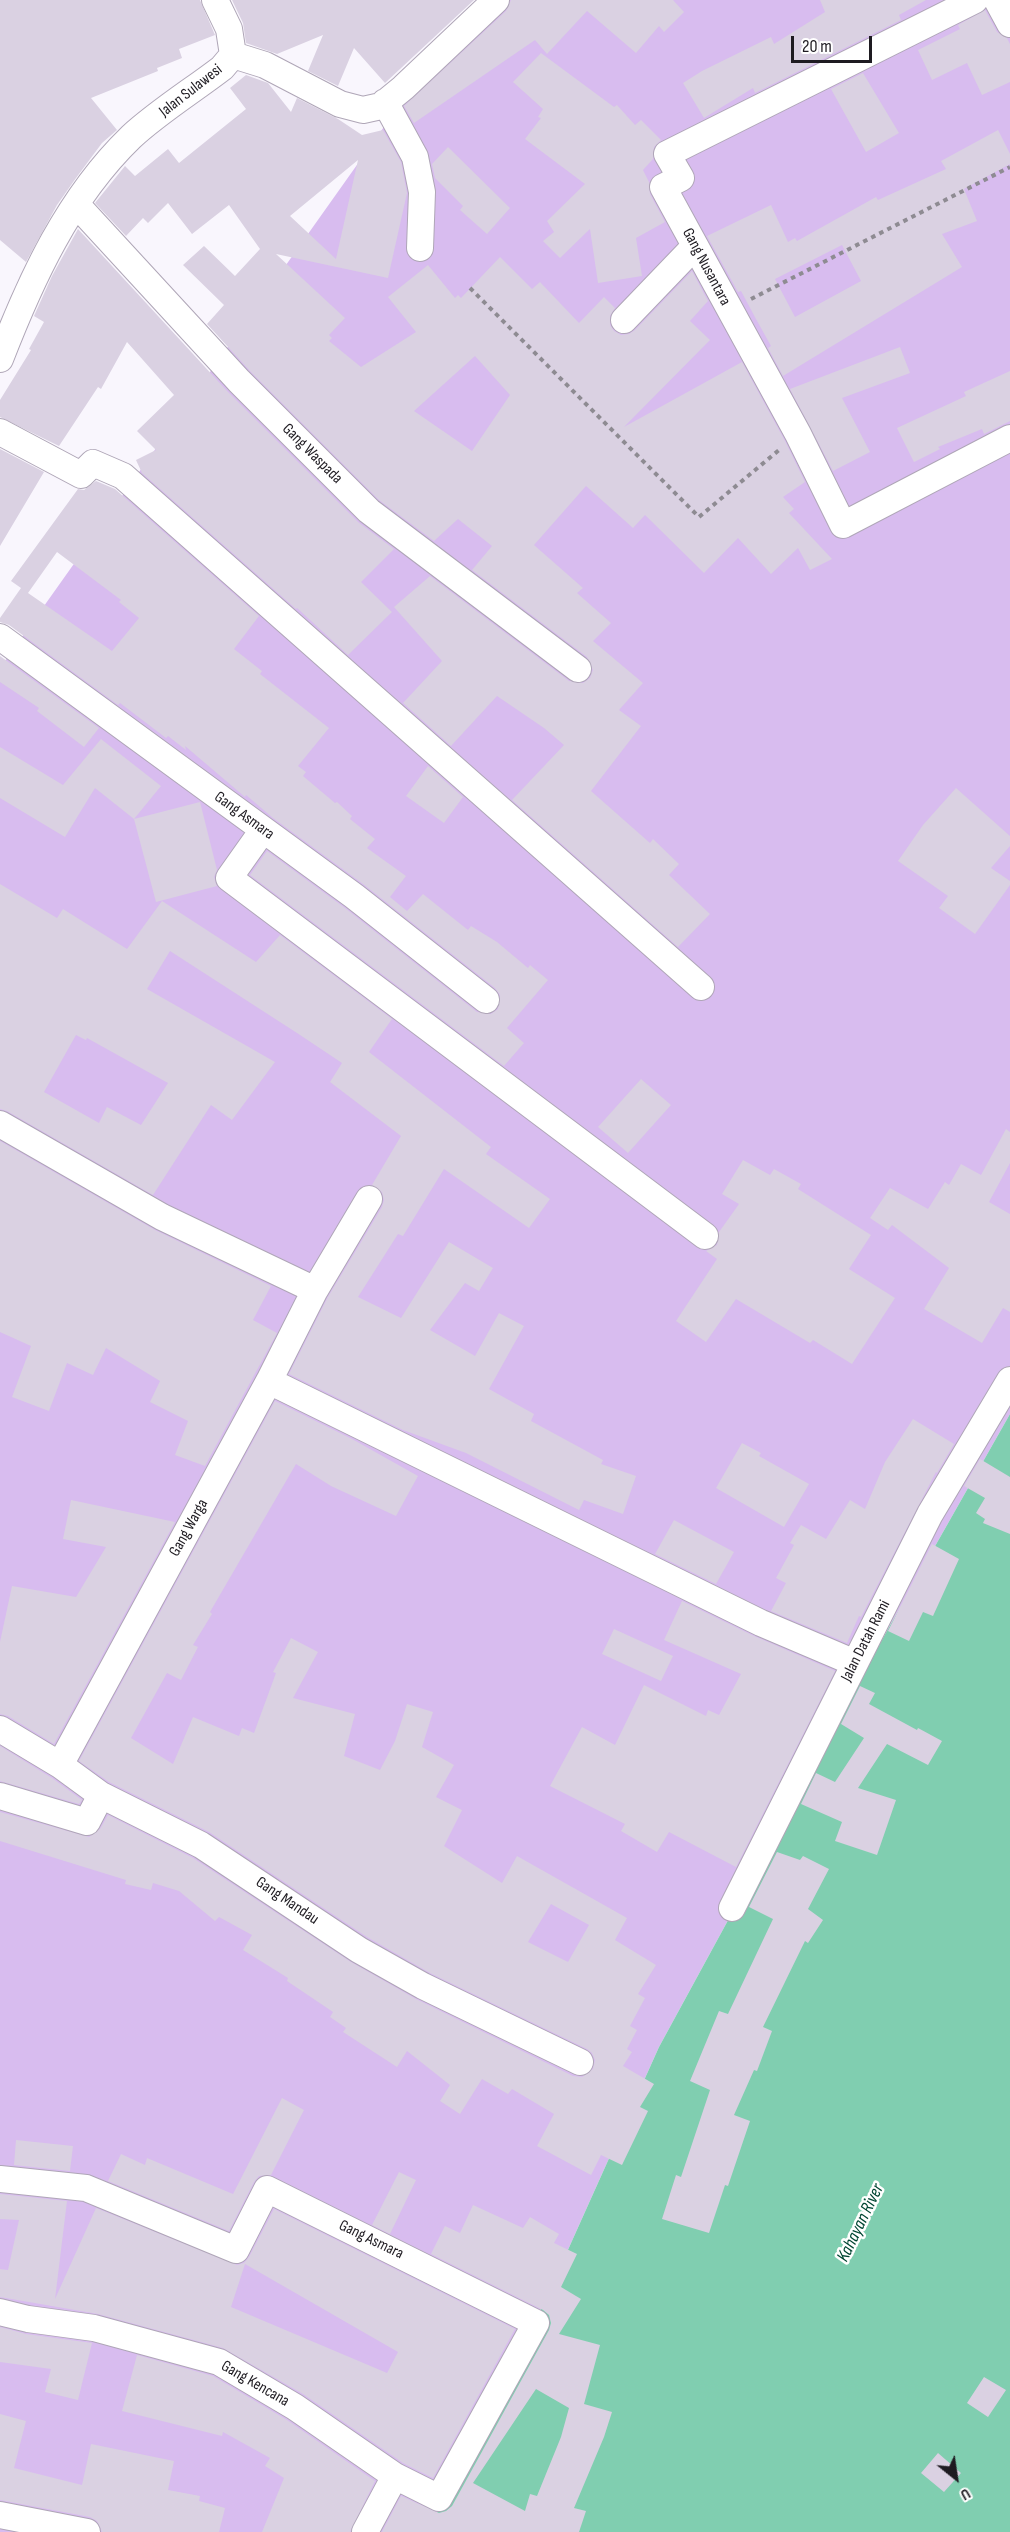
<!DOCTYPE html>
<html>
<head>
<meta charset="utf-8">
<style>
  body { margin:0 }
  #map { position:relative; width:1010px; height:2532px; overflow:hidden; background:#f9f6fd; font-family:"Sofia Sans Condensed",sans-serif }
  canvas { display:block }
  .north { position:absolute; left:926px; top:2448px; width:60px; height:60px; -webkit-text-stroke:4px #fff; paint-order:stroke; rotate:150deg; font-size:16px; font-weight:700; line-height:24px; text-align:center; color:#1e1b21 }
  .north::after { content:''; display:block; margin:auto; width:21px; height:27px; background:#1e1b21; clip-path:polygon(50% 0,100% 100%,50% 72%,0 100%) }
  .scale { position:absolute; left:791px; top:36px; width:81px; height:27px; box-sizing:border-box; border:3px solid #1e1b21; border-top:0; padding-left:8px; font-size:18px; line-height:21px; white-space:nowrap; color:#1e1b21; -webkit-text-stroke:4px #fff; paint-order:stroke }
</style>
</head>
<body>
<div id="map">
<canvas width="1010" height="2532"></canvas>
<div class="north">U</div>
<div class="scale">20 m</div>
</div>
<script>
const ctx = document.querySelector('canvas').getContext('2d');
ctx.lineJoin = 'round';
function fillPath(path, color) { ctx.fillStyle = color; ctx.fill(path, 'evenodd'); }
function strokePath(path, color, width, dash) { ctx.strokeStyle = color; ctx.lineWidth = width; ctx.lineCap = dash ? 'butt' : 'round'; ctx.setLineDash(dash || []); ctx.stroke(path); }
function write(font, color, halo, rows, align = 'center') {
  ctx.font = font + ' "Sofia Sans Condensed",sans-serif'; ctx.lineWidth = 5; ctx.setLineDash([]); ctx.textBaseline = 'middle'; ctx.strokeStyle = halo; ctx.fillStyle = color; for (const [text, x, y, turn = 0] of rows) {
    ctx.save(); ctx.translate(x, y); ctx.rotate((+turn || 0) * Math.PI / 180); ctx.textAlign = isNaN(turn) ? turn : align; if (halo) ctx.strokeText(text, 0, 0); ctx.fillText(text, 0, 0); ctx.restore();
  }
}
const green = new Path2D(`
  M 505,0 L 1010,0 L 1010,1414 L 854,1689 L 659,2047 L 545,2301 L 427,2532 L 0,2532 L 0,668 L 430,62 Z`);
const water = new Path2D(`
  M 1010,1414 L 1010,2532 L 427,2532 L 545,2301 L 659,2047 L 854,1689 Z`);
const building = new Path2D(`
  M 0,0 L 200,0 L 215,35 L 179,49 L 182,58 L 157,68 L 158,71 L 91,98 L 117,130 L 102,143 L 76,178 L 57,205 L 26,262 L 0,240 Z
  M 232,0 L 474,0 L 385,83 L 354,48 L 338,86 L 308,71 L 323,35 L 277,54 L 246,43 L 243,23 Z
  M 511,0 L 673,0 L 684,12 L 664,32 L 659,26 L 636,53 L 587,11 L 547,54 L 535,40 L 414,123 L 404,106 L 506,11 Z
  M 820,0 L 926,0 L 899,15 L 901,20 L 755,93 L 753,88 L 704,118 L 683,83 L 702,71 L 771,37 L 774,44 L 825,12 Z
  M 985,10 L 997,32 L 1007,38 L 1010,44 L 1010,82 L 982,95 L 967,63 L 932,80 L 918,50 L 960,29 L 958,25 Z
  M 541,53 L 614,107 L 617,105 L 635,125 L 641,120 L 661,140 L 654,147 L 653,159 L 643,170 L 649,182 L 650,194 L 665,222 L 636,238 L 642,276 L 598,283 L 590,229 L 560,258 L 543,241 L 554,232 L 547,221 L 585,184 L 525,139 L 541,118 L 538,117 L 543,109 L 513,82 Z
  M 863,73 L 899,133 L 866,152 L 831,89 Z
  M 246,75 L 268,83 L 291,112 L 297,98 L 338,119 L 362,135 L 383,130 L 401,162 L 407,193 L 388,278 L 276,254 L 345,318 L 329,335 L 332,338 L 329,341 L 361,367 L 416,332 L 388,297 L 428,265 L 455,298 L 458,295 L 461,298 L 500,257 L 532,289 L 540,282 L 579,323 L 604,297 L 615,308 L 610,316 L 610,325 L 614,331 L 621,335 L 629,334 L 635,330 L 692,271 L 708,301 L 690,321 L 710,340 L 624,427 L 742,362 L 785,441 L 805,482 L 783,497 L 794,509 L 789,513 L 832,559 L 810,570 L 798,548 L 771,574 L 738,538 L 704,573 L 645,515 L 633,528 L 586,486 L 534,545 L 583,588 L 577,593 L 611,623 L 593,641 L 643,683 L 619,710 L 641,726 L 591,791 L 650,843 L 653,839 L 679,864 L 669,875 L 710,914 L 678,947 L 512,800 L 564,745 L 544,728 L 497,696 L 451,746 L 403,703 L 442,661 L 394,607 L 430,576 L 569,681 L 583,683 L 590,678 L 593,670 L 587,657 L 472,570 L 492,546 L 458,519 L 434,541 L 379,500 L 250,371 L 207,324 L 224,305 L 183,265 L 204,246 L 235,276 L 260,249 L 229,205 L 192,234 L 168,203 L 148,223 L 143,218 L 126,236 L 95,203 L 125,166 L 135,176 L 168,149 L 179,163 L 246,109 L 230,88 ZM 358,160 L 336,259 L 290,216 ZM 475,356 L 510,395 L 472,451 L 414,411 Z
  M 998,130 L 1010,154 L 1010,164 L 964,189 L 977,221 L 942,234 L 962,267 L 783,376 L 768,348 L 771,346 L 756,319 L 741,291 L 738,292 L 707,236 L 771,205 L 788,242 L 795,238 L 797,241 L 876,197 L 878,200 L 946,169 L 941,161 ZM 842,245 L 861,281 L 795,317 L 775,279 Z
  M 448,147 L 510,208 L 487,234 L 460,210 L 463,206 L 435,178 L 432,164 Z
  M 78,229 L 228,392 L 358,522 L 394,549 L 361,582 L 392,612 L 348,655 L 297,608 L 296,609 L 142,473 L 136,460 L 156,450 L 137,431 L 174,395 L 127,342 L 101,389 L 98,387 L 59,446 L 0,417 L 0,400 L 31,350 L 29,349 L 44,322 L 34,316 L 52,276 Z
  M 900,347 L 910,373 L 842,398 L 870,452 L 833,471 L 790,389 Z
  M 1010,371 L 1010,421 L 984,434 L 982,429 L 938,447 L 940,449 L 914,462 L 897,428 L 966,396 L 964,392 Z
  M 0,449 L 44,472 L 0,546 Z
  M 96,481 L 115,489 L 259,616 L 234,649 L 262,671 L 260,674 L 329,728 L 298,766 L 306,772 L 303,776 L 335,803 L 337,802 L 352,816 L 350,819 L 375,839 L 367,848 L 406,876 L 390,897 L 407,911 L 423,894 L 468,930 L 471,926 L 497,942 L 528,968 L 530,965 L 548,980 L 507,1028 L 524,1043 L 504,1066 L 250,875 L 267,851 L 345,908 L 477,1012 L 491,1014 L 498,1009 L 500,995 L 495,988 L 363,884 L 273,818 L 246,795 L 245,797 L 185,746 L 186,750 L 168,736 L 166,738 L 120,703 L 118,705 L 9,625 L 0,622 L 0,618 L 21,588 L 11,581 L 78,489 L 84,490 ZM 57,552 L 121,600 L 119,602 L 139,618 L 112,651 L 28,593 Z
  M 0,656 L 99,728 L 84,747 L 37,711 L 39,708 L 0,682 Z
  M 101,739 L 161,786 L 134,819 L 95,788 L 65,837 L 0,798 L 0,747 L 63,785 Z
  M 428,766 L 463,797 L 444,823 L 406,796 Z
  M 956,788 L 1010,836 L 1010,846 L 991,868 L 1010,881 L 1010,885 L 975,934 L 939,908 L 948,896 L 898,861 L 923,825 Z
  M 200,802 L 217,870 L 214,877 L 217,886 L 156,902 L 134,819 Z
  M 0,884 L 57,918 L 63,909 L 127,949 L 162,901 L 256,962 L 280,935 L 392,1019 L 369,1052 L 491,1147 L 486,1154 L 550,1199 L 529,1228 L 444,1169 L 403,1236 L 398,1234 L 358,1297 L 401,1318 L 449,1242 L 493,1268 L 479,1291 L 465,1283 L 430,1330 L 475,1356 L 499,1313 L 524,1326 L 489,1389 L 534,1414 L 531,1421 L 603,1460 L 601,1464 L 636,1476 L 623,1514 L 584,1500 L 579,1510 L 466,1453 L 403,1430 L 289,1374 L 328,1297 L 382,1207 L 384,1200 L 382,1192 L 372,1185 L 401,1136 L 330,1082 L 342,1063 L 297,1033 L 170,951 L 147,989 L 275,1062 L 232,1120 L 211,1105 L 153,1195 L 7,1111 L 0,1109 ZM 76,1035 L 86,1040 L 87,1038 L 168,1083 L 141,1125 L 107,1107 L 99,1123 L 44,1092 Z
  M 641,1079 L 671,1105 L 628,1153 L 598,1127 Z
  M 1006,1129 L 1010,1132 L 1010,1163 L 989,1202 L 1010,1214 L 1010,1312 L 1003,1308 L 982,1343 L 924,1309 L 949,1268 L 892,1225 L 888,1230 L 870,1218 L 890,1188 L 928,1209 L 945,1182 L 949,1185 L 961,1164 L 981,1175 Z
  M 0,1141 L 155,1230 L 271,1286 L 253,1320 L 277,1333 L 205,1466 L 175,1455 L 188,1421 L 150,1402 L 160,1381 L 106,1348 L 93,1375 L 67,1363 L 49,1411 L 12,1397 L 31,1346 L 0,1332 Z
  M 743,1160 L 770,1175 L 774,1169 L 801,1184 L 798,1189 L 871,1235 L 849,1269 L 895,1298 L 852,1364 L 813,1340 L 810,1343 L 736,1299 L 706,1342 L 676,1321 L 717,1259 L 706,1251 L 717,1245 L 719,1232 L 739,1204 L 722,1194 Z
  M 275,1401 L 352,1439 L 418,1476 L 396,1516 L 331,1486 L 296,1464 L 210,1612 L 212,1614 L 193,1645 L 198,1647 L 181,1680 L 167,1673 L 131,1738 L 173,1764 L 193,1717 L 239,1736 L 242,1728 L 254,1733 L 276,1673 L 273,1672 L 291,1638 L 318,1652 L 293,1698 L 355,1714 L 344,1756 L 380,1770 L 395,1741 L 407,1704 L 433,1712 L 422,1747 L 454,1765 L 436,1797 L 462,1810 L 444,1846 L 502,1883 L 517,1856 L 627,1918 L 615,1940 L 656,1965 L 638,1994 L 645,1998 L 630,2026 L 637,2030 L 627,2049 L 632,2052 L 623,2066 L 654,2084 L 640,2107 L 648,2111 L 622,2165 L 601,2155 L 591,2175 L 537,2146 L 554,2114 L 512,2089 L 508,2094 L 482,2079 L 460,2114 L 440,2101 L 450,2085 L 407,2051 L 397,2067 L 343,2032 L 346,2028 L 330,2017 L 333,2012 L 287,1981 L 288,1978 L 243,1950 L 252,1935 L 219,1917 L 215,1921 L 179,1891 L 153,1883 L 151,1890 L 125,1884 L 126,1880 L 0,1841 L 0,1812 L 89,1837 L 100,1829 L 108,1815 L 193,1858 L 351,1962 L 416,1999 L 573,2076 L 582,2077 L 593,2069 L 595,2060 L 592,2053 L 587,2049 L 430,1973 L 367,1937 L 209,1832 L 109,1782 L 79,1761 ZM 551,1904 L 589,1925 L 568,1962 L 528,1942 Z
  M 913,1419 L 954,1444 L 937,1473 L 936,1472 L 861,1617 L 859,1616 L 847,1643 L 771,1611 L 786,1583 L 776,1578 L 794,1545 L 790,1543 L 801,1525 L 826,1539 L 850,1500 L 865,1509 L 885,1462 Z
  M 742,1443 L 761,1453 L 759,1456 L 809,1484 L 784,1527 L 716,1488 Z
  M 980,1459 L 1010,1477 L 1010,1534 L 983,1523 L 985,1519 L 976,1513 L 985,1498 L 964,1486 Z
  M 71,1500 L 175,1522 L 54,1744 L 8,1716 L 0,1714 L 0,1642 L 12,1586 L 76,1597 L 106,1547 L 63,1539 Z
  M 674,1520 L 734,1552 L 716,1584 L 655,1554 Z
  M 932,1544 L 959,1559 L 933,1616 L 923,1612 L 909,1641 L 888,1631 Z
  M 682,1601 L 754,1636 L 835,1671 L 736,1867 L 669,1832 L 657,1852 L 621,1831 L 625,1824 L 550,1786 L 582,1727 L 615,1745 L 644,1685 L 706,1716 L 708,1710 L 719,1715 L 741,1674 L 664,1640 Z
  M 614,1629 L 673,1656 L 661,1681 L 602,1654 Z
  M 860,1686 L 875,1693 L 869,1704 L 917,1730 L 918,1728 L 942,1741 L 928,1765 L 887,1744 L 858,1788 L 896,1800 L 877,1855 L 835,1841 L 842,1822 L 801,1804 L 816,1773 L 835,1782 L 864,1738 L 841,1724 Z
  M 0,1746 L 52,1778 L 82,1800 L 79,1804 L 0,1781 Z
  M 777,1852 L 800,1860 L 803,1856 L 829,1869 L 808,1909 L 823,1920 L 808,1943 L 805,1941 L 763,2027 L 772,2031 L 757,2071 L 754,2070 L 734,2115 L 750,2121 L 728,2186 L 725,2185 L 709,2233 L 662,2219 L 676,2175 L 681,2177 L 710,2090 L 690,2081 L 719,2011 L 728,2014 L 773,1919 L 749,1907 Z
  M 282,2098 L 304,2110 L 271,2175 L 259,2176 L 254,2182 L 229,2231 L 108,2181 L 121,2154 L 145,2165 L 147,2158 L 233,2194 Z
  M 16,2140 L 73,2146 L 70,2171 L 14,2165 Z
  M 399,2172 L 416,2180 L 390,2234 L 372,2225 Z
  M 0,2194 L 67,2201 L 55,2299 L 96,2208 L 237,2265 L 244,2263 L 249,2257 L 274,2209 L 515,2329 L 433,2478 L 403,2463 L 303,2394 L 223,2348 L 98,2314 L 0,2297 L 0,2269 L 8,2270 L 19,2220 L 0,2219 ZM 245,2264 L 398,2352 L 387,2373 L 231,2307 Z
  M 473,2205 L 523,2228 L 530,2217 L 559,2234 L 554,2243 L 577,2254 L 561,2287 L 581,2299 L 559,2334 L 600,2345 L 584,2404 L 612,2412 L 604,2437 L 574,2508 L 586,2511 L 579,2532 L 382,2532 L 401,2496 L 439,2513 L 446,2511 L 452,2506 L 549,2330 L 551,2323 L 549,2315 L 543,2310 L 431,2254 L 445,2226 L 460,2233 ZM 536,2389 L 569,2408 L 561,2437 L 537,2496 L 530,2494 L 525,2511 L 473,2483 Z
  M 0,2327 L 26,2334 L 92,2343 L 78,2400 L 45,2392 L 51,2369 L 0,2362 Z
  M 137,2355 L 213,2376 L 287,2420 L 375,2481 L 350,2532 L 262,2532 L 284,2478 L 265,2466 L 270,2458 L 223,2432 L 222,2436 L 122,2411 Z
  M 984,2377 L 1006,2390 L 988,2417 L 967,2403 Z
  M 0,2414 L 26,2421 L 14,2468 L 82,2485 L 91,2444 L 174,2461 L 168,2490 L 200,2496 L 199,2501 L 225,2508 L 219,2532 L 102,2532 L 97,2521 L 90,2517 L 0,2500 Z
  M 938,2453 L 961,2473 L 944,2492 L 921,2473 Z`);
const path = new Path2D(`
  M 470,288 L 699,517 L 779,450
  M 751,299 L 1010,167`);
const minor = new Path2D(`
  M 215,0 L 229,29 L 233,55
  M 975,0 L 667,154 L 681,178 L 663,187 L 798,434 L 843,525 L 1010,438
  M 997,0 L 1010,24
  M 233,55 L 265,65 L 340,104 L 363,110 L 381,106 L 403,88 L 496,0
  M 385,102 L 415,157 L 422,192 L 420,248
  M 77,205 L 239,381 L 369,511 L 578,669
  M 624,320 L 695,246
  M 0,359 C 31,279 68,198 131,137 C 158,112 192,91 222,68 L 233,55
  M 0,432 L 81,475 L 93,463 L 123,476 L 701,987
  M 0,637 L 354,896 L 486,1000
  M 263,830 L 229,878 L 705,1236
  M 0,1124 L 162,1217 L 315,1290
  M 269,1381 L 761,1623 L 855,1663
  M 0,1729 L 60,1765 L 101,1795 L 201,1845 L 359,1950 L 423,1986 L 580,2062
  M 60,1765 L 269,1381 L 315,1290 L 369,1199
  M 0,1796 L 87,1822 L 101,1795
  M 732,1908 L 930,1514 L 1010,1380
  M 0,2179 L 86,2188 L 236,2250 L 267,2189 L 536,2323 L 439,2498 L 395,2476 L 295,2407 L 219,2362 L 94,2328 L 28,2319 L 0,2312
  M 0,2515 L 87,2532
  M 365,2532 L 395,2476`);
const streetNames = [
  ["Jalan Sulawesi",191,91,-38],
  ["Gang Nusantara",706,267,62],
  ["Gang Waspada",312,454,45],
  ["Gang Asmara",244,816,36],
  ["Gang Warga",189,1528,-61],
  ["Jalan Datah Rami",866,1641,-63],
  ["Gang Mandau",287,1901,34],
  ["Gang Asmara",371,2240,26],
  ["Gang Kencana",255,2384,30]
];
const waterNames = [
  ["Kahayan River",861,2223,-64]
];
fillPath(green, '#d8bcef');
fillPath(water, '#80ceb0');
fillPath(building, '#dad1e2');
strokePath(minor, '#afa6b7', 28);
strokePath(path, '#8e8b92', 4, [4.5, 4.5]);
strokePath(minor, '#fff', 26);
write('16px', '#1e1b21', '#fff', streetNames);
write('italic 18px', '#004632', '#fff', waterNames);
</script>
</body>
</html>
